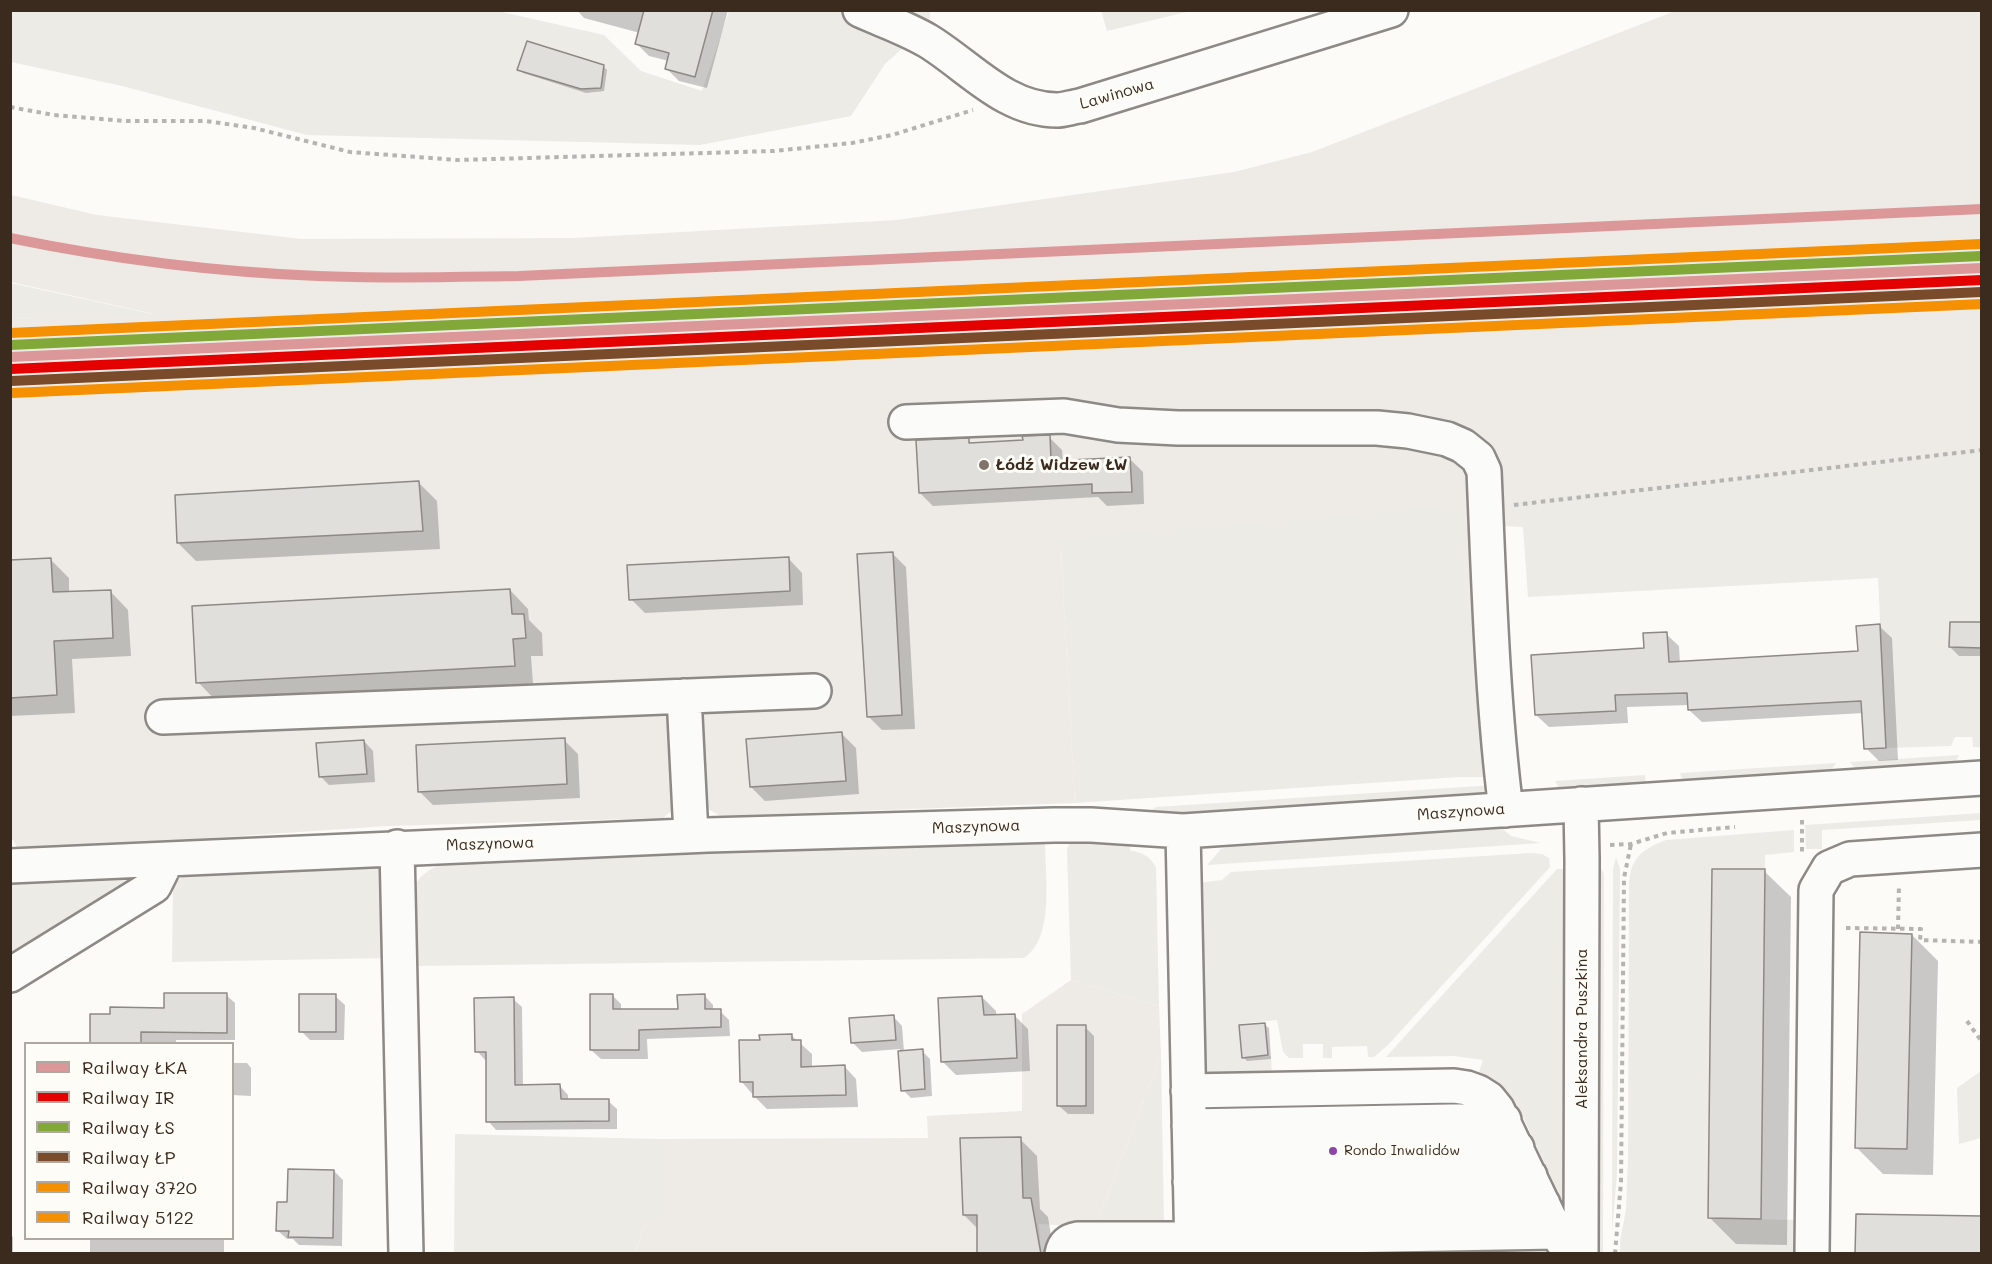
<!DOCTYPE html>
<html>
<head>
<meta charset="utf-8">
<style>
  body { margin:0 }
  #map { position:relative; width:1992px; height:1264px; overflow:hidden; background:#fcfbf8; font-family:Mali,sans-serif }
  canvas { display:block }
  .frame { position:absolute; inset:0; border:12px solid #3b2a1e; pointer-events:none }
  .legend { position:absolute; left:24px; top:1042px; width:210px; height:198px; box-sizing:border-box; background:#fdfcf7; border:2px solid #afa8a0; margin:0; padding:8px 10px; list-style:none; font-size:18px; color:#3b2a1e }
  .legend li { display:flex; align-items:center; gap:12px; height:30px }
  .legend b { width:30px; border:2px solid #afa8a0 }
</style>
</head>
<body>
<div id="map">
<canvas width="1992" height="1264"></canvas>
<div class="frame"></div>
<ul class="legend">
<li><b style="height:8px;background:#dc9898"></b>Railway ŁKA</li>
<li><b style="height:8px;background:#e50000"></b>Railway IR</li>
<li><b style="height:8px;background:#81a838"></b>Railway ŁS</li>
<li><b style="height:8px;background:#7a4b2a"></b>Railway ŁP</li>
<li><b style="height:8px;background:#f59002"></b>Railway 3720</li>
<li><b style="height:8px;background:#f59002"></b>Railway 5122</li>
</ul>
</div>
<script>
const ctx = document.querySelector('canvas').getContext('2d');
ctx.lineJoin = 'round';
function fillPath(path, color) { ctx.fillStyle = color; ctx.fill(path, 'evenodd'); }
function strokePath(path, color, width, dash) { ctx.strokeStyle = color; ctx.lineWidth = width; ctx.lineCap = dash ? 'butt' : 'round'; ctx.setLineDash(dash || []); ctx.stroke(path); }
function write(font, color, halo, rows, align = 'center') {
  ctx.font = font + ' Mali,sans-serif'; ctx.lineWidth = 6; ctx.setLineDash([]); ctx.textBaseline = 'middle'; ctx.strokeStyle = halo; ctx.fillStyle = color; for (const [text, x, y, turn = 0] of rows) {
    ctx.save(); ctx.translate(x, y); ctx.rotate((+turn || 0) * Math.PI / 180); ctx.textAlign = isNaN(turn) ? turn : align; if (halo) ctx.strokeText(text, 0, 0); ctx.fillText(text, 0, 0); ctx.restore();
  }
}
const built = new Path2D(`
  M 1675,11 L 1981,11 L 1981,474 L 1523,527 L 1440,523 L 1061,550 L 1075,803 L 720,816 L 705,807 L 675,808 L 663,818 L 388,826 L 19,851 L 13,840 L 10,840 L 10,319 L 154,314 L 11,282 L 11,195 L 97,215 L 302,239 L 574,238 L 897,220 L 1234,172 L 1312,152 Z
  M 1071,980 L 1159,1006 L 1161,1055 L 1095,1227 L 1039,1224 L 1041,1253 L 635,1254 L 646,1221 L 659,1218 L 659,1139 L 928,1138 L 927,1116 L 1022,1111 L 1022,1014 Z`);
const green = new Path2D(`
  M 493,10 L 604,35 L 641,71 L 702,91 L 729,11 L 930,11 L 930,24 L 885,64 L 851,116 L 700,145 L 307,135 L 122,86 L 11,62 L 11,11 Z
  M 1101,10 L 1191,10 L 1191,11 L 1107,31 Z
  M 10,283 L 11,283 L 157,315 L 11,319 Z
  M 1981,452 L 1981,747 L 1973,747 L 1972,737 L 1955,737 L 1951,746 L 1886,748 L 1878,578 L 1528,597 L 1523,528 L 1498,502 Z
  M 1477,503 L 1492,777 L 1459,777 L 1075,803 L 1061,550 L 1057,541 L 1089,535 L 1308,519 Z
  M 1959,755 L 1955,764 L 1856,770 L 1850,762 Z
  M 1836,763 L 1830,772 L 1683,781 L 1680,773 Z
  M 1645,775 L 1646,784 L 1559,789 L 1555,781 Z
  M 1495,785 L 1488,793 L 1483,795 L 1238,811 L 1150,814 L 1150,811 L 1156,807 Z
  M 1981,813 L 1981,820 L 1822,830 L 1822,849 L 1806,849 L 1805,825 Z
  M 1499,826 L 1511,836 L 1541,843 L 1207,865 L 1221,849 L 1241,843 Z
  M 1794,830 L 1794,852 L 1765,855 L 1765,869 L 1712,869 L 1708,1218 L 1795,1220 L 1794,1253 L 1620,1254 L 1620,1241 L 1626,1210 L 1628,1157 L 1629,886 C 1630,858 1641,850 1666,840 Z
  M 1075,839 L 1131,839 L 1130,850 C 1142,853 1150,856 1156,867 L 1159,1006 L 1071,980 L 1067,850 L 1069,844 Z
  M 1045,841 C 1045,875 1055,938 1024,958 L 415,966 L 416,883 C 425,870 436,866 452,861 Z
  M 1531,853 L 1542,854 L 1549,858 L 1550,867 L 1388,1045 L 1374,1057 L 1368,1057 L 1367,1046 L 1332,1047 L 1332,1058 L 1323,1058 L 1323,1044 L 1303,1044 L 1303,1058 L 1289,1058 L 1283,1052 L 1277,1020 L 1239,1024 L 1242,1058 L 1271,1056 L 1272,1075 L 1202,1076 L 1199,883 L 1222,880 L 1231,872 Z
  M 1616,857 L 1620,869 L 1617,1173 L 1612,1233 L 1613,869 Z
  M 377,864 L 382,871 L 386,958 L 172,962 L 173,889 L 177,881 L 189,873 Z
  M 1597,868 L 1602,870 L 1604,874 L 1603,1253 L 1596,1254 Z
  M 1557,869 L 1568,869 L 1567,1222 L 1552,1193 L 1557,1190 L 1522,1115 L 1516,1117 L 1478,1075 L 1483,1060 L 1454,1056 L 1386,1057 Z
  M 126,875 L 128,884 L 11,966 L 11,878 Z
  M 1161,1055 L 1164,1225 L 1095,1227 Z
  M 1981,1071 L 1981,1138 L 1959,1144 L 1957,1088 Z
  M 455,1134 L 659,1139 L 659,1219 L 646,1221 L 635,1253 L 454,1253 Z`);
const shadow = new Path2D(`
  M 577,10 L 728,10 L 707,88 L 679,81 L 667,69 L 669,61 L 649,56 L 637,44 L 640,33 L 584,18 Z
  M 603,66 L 607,70 L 604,91 L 586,93 L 523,73 L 519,69 Z
  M 1049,437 L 1062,450 L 1063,462 L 1130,459 L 1143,472 L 1144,504 L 1107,506 L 1098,497 L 933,506 L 920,493 L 968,440 L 973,445 L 1024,442 Z
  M 418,482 L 437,501 L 440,549 L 196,561 L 178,543 Z
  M 892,553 L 906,567 L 915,729 L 882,730 L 868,716 Z
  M 50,559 L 69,578 L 69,593 L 110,591 L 128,610 L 131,656 L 72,659 L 75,713 L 10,716 L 10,561 Z
  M 789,559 L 802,573 L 803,605 L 645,613 L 631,599 Z
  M 510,590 L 528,609 L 529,620 L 542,633 L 543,656 L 531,656 L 533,684 L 216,701 L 198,682 Z
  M 1982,624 L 1982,656 L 1959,656 L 1950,647 Z
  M 1879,626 L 1892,638 L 1898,760 L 1879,761 L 1866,748 L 1864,713 L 1702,722 L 1689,710 L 1689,705 L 1627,707 L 1628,723 L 1549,727 L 1536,715 L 1646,650 L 1666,634 L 1679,646 L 1680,663 L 1860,653 Z
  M 842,734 L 856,748 L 859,794 L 765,801 L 751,787 Z
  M 564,740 L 578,754 L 580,798 L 433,805 L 419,791 Z
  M 364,741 L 373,751 L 375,782 L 329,785 L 320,776 Z
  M 1764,871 L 1791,897 L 1787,1245 L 1736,1244 L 1710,1218 Z
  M 1912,935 L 1938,961 L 1933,1175 L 1883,1174 L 1857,1148 Z
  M 226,995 L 235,1003 L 235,1040 L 176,1040 L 176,1044 L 91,1044 L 112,1015 L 165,1010 Z
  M 612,995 L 621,1004 L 621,1011 L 679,1011 L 704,995 L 713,1005 L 713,1011 L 720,1011 L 729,1020 L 730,1036 L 647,1039 L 648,1059 L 601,1059 L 591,1050 Z
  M 335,996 L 345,1005 L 344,1040 L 310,1040 L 301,1031 Z
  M 982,997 L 996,1011 L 996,1016 L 1014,1015 L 1028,1029 L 1030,1071 L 956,1075 L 942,1061 Z
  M 513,999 L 522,1007 L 523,1086 L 560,1086 L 568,1095 L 568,1100 L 608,1101 L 617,1109 L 617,1129 L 496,1130 L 488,1121 L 488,1060 L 485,1060 L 477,1051 Z
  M 893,1016 L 902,1026 L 904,1052 L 922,1051 L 930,1059 L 932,1096 L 911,1098 L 903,1090 L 900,1049 L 862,1052 L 853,1043 Z
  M 1264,1024 L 1269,1028 L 1271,1059 L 1247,1061 L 1243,1057 Z
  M 1085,1027 L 1094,1036 L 1094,1114 L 1068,1114 L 1058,1105 Z
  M 792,1036 L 812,1054 L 812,1068 L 844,1066 L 856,1079 L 858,1107 L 767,1109 L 754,1096 L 741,1081 L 761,1041 Z
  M 232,1063 L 247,1063 L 251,1068 L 251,1096 L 232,1095 Z
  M 1020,1139 L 1037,1156 L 1040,1209 L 1048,1217 L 1054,1254 L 979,1254 L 978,1229 L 964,1215 Z
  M 334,1171 L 343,1180 L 342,1246 L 299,1245 L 293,1239 L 287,1239 L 277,1230 L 289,1204 Z
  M 10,1234 L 13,1237 L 13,1254 L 10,1254 Z
  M 90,1238 L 224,1238 L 224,1254 L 90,1254 Z`);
const building = new Path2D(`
  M 644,10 L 713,10 L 695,77 L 665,69 L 669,53 L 635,44 Z
  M 527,41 L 604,65 L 601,88 L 581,89 L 517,70 Z
  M 1050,435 L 1051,461 L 1130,457 L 1132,492 L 1092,493 L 1092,484 L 919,493 L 916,440 L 969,438 L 969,443 L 1023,440 L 1022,436 Z
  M 419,481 L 423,531 L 177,543 L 175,495 Z
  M 893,552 L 902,715 L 867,717 L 857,554 Z
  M 789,557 L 790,591 L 629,600 L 627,565 Z
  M 51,558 L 53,592 L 111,590 L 113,638 L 54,641 L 57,695 L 10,698 L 10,560 Z
  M 510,589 L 512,614 L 524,614 L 526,638 L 513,639 L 515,666 L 196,683 L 192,606 Z
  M 1950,622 L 1982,622 L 1982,648 L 1949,647 Z
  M 1880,624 L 1886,748 L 1864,749 L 1861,701 L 1688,710 L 1687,693 L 1615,695 L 1616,711 L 1535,715 L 1531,655 L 1644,648 L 1643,633 L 1667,632 L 1669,662 L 1858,651 L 1856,626 Z
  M 842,732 L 846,781 L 750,787 L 746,739 Z
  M 565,738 L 567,784 L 418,792 L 416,745 Z
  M 364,740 L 367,774 L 319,777 L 316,743 Z
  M 1712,869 L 1765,869 L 1761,1219 L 1708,1218 Z
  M 1860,932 L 1912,934 L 1907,1149 L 1855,1148 Z
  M 164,993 L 227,993 L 227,1033 L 141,1032 L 141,1044 L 90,1044 L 90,1014 L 110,1014 L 110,1007 L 164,1008 Z
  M 299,994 L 336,994 L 336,1032 L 299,1032 Z
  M 590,994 L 613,994 L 613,1009 L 678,1009 L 677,995 L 705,994 L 705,1009 L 721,1009 L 721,1027 L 639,1030 L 639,1050 L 590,1050 Z
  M 982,996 L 984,1015 L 1015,1014 L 1017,1058 L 941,1062 L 938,998 Z
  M 514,997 L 515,1085 L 560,1084 L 561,1099 L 609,1099 L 609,1121 L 486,1122 L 486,1052 L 475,1052 L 474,998 Z
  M 894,1015 L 896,1040 L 851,1043 L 849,1018 Z
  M 1265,1023 L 1268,1055 L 1242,1058 L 1239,1025 Z
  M 1057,1025 L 1086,1025 L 1086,1106 L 1057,1106 Z
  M 792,1034 L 792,1040 L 801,1040 L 801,1067 L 845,1065 L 846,1095 L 753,1097 L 753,1082 L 740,1082 L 739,1040 L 760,1040 L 759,1035 Z
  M 923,1049 L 925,1089 L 901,1091 L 898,1051 Z
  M 1021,1137 L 1023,1198 L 1031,1198 L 1041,1254 L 977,1254 L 977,1215 L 963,1215 L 960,1138 Z
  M 288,1169 L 334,1170 L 333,1238 L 288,1237 L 289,1231 L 276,1231 L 277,1202 L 287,1202 Z
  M 1856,1214 L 1982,1216 L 1982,1254 L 1855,1254 Z`);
const path = new Path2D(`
  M 10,107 L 54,115 L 125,121 L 206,121 L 254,128 L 350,152 L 457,160 L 774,151 L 852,143 L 892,135 L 973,110
  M 1514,505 L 1982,450
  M 1802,820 L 1802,855
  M 1610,845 L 1631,844 L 1667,833 L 1735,827
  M 1846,928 L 1921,929 L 1920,940 L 1982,942
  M 1898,929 L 1899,885
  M 1967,1021 L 1982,1042
  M 1615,1254 L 1621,1182 L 1624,878 L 1631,844`);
const minor = new Path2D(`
  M 860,10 C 882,20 906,28 928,41 C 969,66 1005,110 1057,110 C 1064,110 1072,107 1080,106 L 1391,10
  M 906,422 L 1064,416 L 1118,425 L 1178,428 L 1377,428 L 1408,431 L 1447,439 L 1463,446 L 1478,458 L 1484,471 C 1489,584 1492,698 1506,810
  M 684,696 L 691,835
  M 163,717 L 814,691
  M 1581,804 L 1582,859 L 1581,1254
  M 1183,831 L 1192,1254
  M 397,847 L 406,1254
  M 10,866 L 708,835 L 1054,825 L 1091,825 L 1183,831 L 1982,778
  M 10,975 L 154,886 L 167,860
  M 1188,1091 L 1454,1086 L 1467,1088 L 1478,1092 L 1489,1099 L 1497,1109 L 1556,1232 L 1571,1254
  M 1189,1126 L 1504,1120
  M 1190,1154 L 1517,1148
  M 1190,1182 L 1530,1176
  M 1191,1210 L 1543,1204
  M 1062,1254 C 1064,1244 1068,1241 1078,1239 L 1171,1239 L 1556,1232
  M 1812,1254 L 1816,890 L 1829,868 L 1850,859 L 1982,850`);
const rail1 = new Path2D(`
  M 10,238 C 112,259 214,272 318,276 C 385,279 452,277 519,276 L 1982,209
  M 10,357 L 1982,268`);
const rail2 = new Path2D(`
  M 11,369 L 1982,280`);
const rail3 = new Path2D(`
  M 10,345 L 1981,256`);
const rail4 = new Path2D(`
  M 11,381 L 1982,292`);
const rail5 = new Path2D(`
  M 10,333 L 1981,244`);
const rail6 = new Path2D(`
  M 12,393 L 1982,304`);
const markers = [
  [984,465,6,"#7f736a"],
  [1333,1151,5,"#8e44ad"]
];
const busNames = [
  ["Rondo Inwalidów",1344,1151]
];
const streetNames = [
  ["Lawinowa",1117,94,-16],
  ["Maszynowa",1461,812,-4],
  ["Maszynowa",976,827,-2],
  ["Maszynowa",490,844,-2],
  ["Aleksandra Puszkina",1582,1029,-90]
];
const poiNames = [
  ["Łódź Widzew ŁW",996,465]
];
fillPath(built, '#eeebe7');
fillPath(green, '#edebe6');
fillPath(shadow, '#0003');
fillPath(building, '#e0dfdc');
strokePath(building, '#8d8985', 1.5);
strokePath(minor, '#8d8985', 38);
strokePath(path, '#b6b4b1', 4, [4.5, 4.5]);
strokePath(minor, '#fbfbf9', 33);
strokePath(rail1, '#dc9898', 10);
strokePath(rail2, '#e50000', 10);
strokePath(rail3, '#81a838', 10);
strokePath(rail4, '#7a4b2a', 10);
strokePath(rail5, '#f59002', 10);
strokePath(rail6, '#f59002', 10);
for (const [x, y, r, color] of markers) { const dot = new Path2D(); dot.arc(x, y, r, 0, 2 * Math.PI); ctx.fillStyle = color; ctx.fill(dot); strokePath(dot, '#fdfcf7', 2); }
write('14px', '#3b2a1e', '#fdfcf7', busNames, 'left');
write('16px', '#3b2a1e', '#fdfcf7', streetNames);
write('bold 16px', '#3b2a1e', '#fdfcf7', poiNames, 'left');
</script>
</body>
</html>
